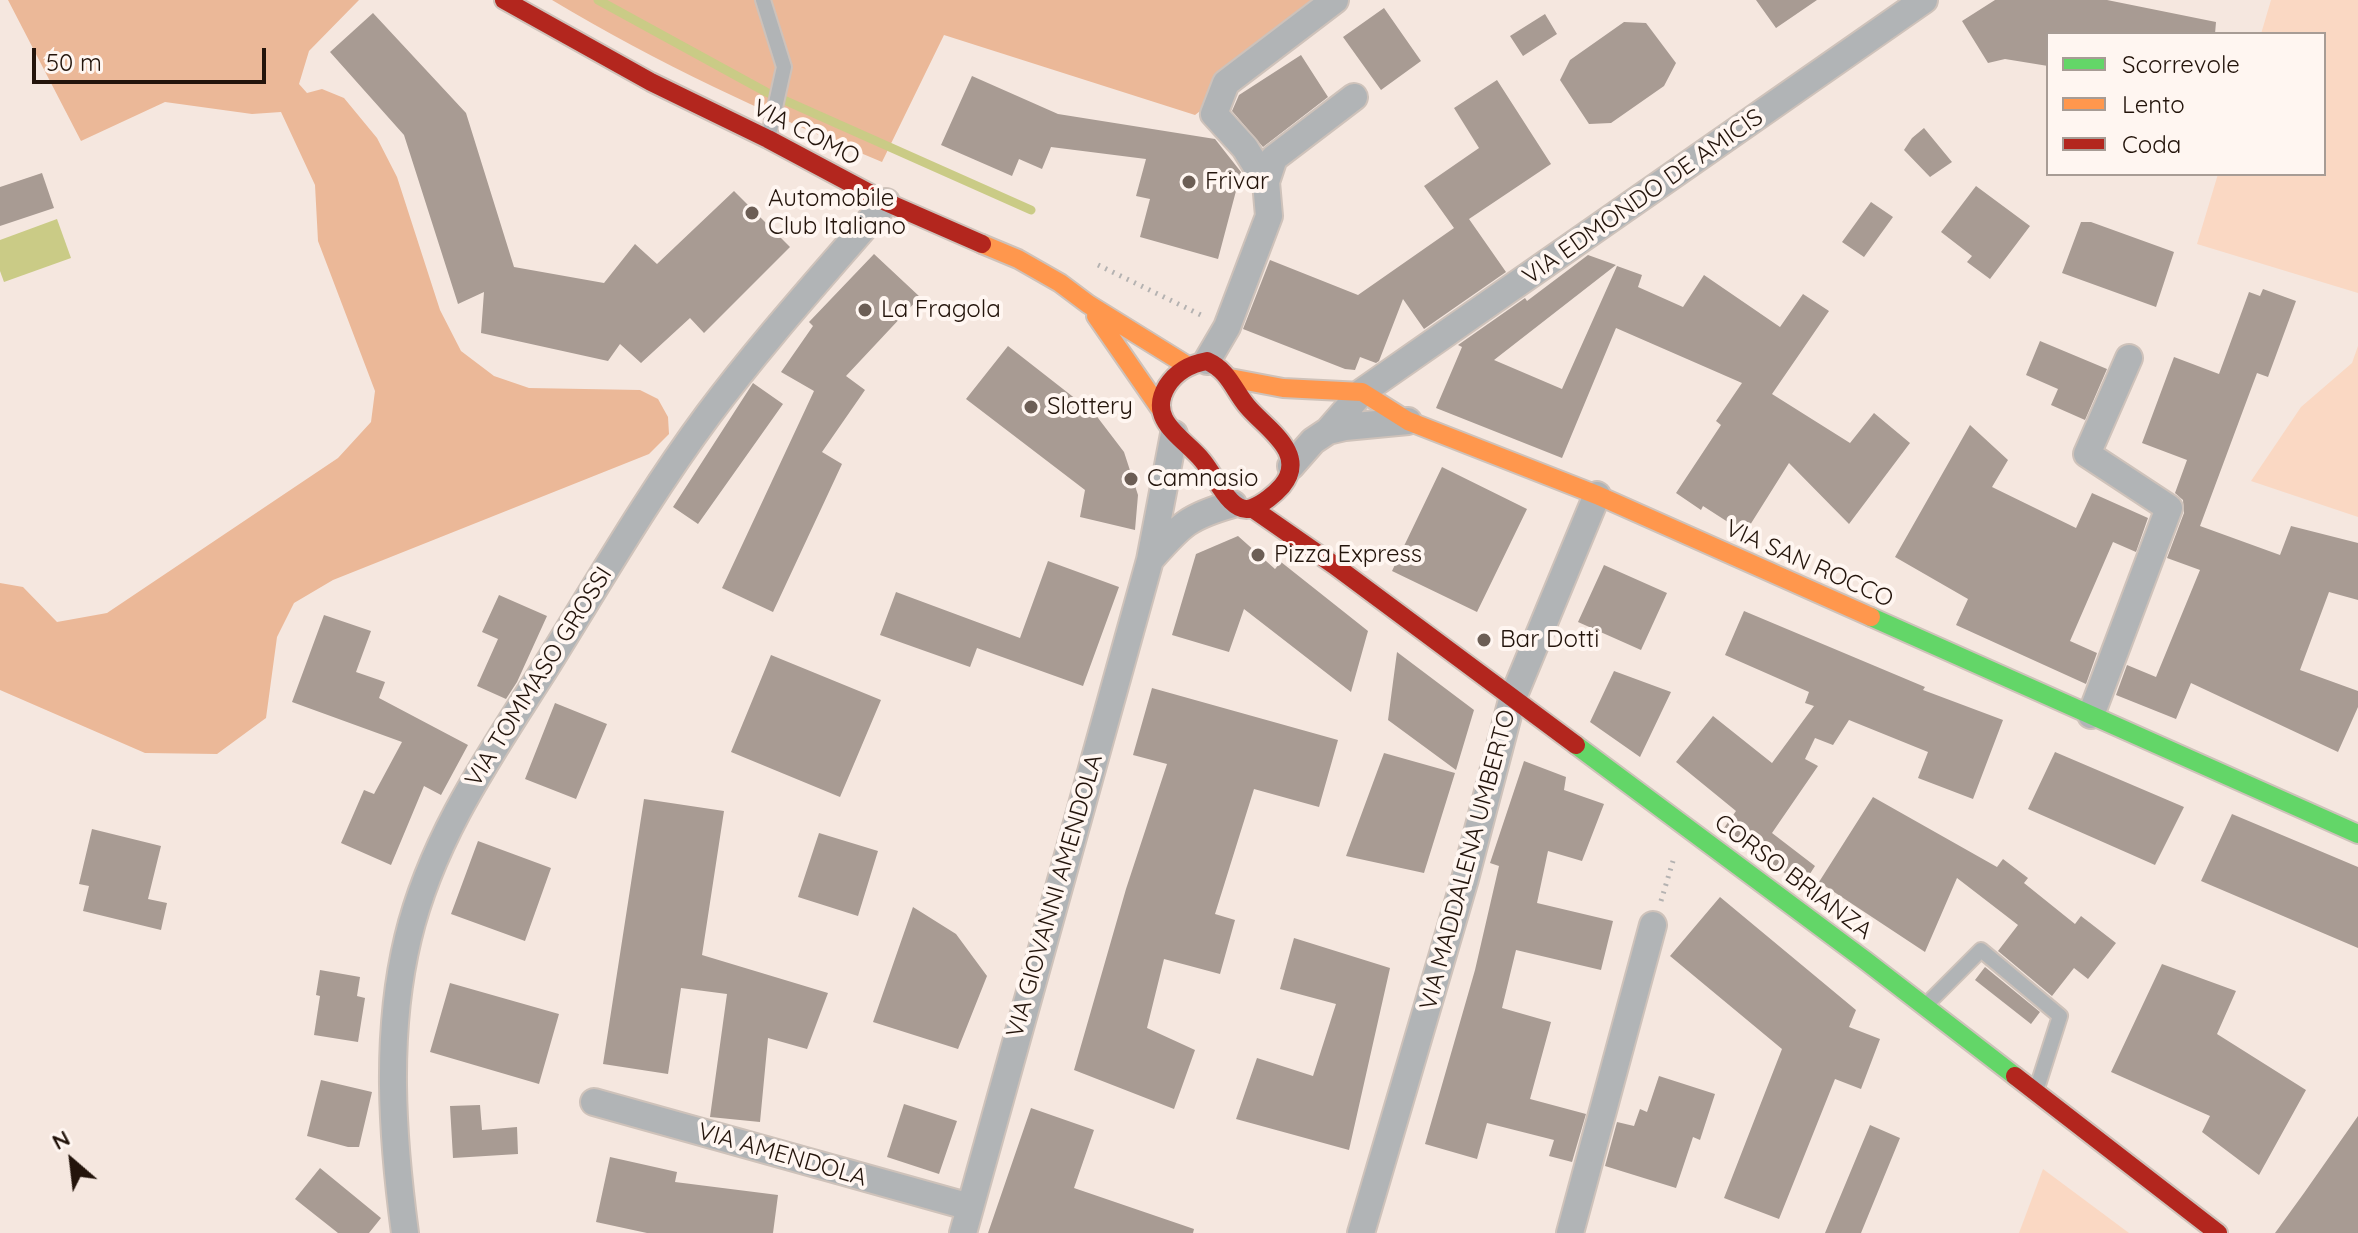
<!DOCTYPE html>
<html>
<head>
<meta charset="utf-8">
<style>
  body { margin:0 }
  #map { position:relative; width:2358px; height:1233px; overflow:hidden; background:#f5e7df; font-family:Quicksand,sans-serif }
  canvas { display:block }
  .legend { position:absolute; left:2046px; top:32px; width:280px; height:144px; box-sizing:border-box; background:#fff6f1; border:2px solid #a79c95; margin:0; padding:10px 14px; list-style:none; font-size:24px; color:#23140b }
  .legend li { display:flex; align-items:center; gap:16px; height:40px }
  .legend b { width:40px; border:2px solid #a79c95 }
  .north { position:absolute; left:32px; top:1121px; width:80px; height:80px; -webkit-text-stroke:6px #fff6f1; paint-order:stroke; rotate:332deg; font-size:22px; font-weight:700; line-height:32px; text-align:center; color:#23140b }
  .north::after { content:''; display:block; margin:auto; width:28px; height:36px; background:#23140b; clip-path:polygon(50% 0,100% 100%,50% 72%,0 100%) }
  .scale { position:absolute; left:32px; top:48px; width:234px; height:36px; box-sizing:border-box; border:4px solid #23140b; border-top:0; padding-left:10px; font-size:24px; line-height:28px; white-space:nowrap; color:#23140b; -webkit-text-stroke:6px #fff6f1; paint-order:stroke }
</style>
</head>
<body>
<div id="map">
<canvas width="2358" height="1233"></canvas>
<ul class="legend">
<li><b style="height:10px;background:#63d668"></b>Scorrevole</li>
<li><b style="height:10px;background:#ff974d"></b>Lento</li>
<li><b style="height:10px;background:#b3261e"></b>Coda</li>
</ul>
<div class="north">N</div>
<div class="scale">50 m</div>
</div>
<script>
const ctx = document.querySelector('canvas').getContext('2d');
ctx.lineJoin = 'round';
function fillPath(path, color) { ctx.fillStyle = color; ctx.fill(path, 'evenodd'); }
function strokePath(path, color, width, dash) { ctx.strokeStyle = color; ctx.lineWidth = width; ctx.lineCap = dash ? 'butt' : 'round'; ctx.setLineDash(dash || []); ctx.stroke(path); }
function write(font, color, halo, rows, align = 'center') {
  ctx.font = font + ' Quicksand,sans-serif'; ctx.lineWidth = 8; ctx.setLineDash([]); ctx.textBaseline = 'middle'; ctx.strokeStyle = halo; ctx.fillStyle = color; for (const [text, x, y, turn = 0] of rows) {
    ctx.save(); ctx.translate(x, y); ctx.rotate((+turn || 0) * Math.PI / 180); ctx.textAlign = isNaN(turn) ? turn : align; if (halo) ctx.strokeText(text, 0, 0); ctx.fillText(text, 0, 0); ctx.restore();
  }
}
const green = new Path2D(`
  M 2271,0 L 2358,0 L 2358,293 L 2197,244 L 2218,174 L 2324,174 L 2324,34 L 2261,34 Z
  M 2358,346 L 2358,517 L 2251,481 L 2301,407 L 2352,363 Z
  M 2043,1169 L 2129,1233 L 2019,1233 Z`);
const forest = new Path2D(`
  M 8,0 L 359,0 L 309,51 L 299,84 L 307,93 L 322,89 L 344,98 L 377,138 L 397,177 L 440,310 L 461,351 L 494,376 L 529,388 L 640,390 L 658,399 L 668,417 L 669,434 L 649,454 L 333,580 L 294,603 L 277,637 L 266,718 L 217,754 L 145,753 L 0,690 L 0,583 L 23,587 L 57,622 L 107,613 L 338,458 L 371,422 L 375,391 L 318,241 L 315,185 L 281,112 L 252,114 L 165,102 L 81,141 Z
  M 552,0 L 1344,0 L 1195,115 L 944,35 L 882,162 C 768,114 658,64 552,0 Z`);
const water = new Path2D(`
  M 57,219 L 71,258 L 4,282 L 0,271 L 0,240 Z`);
const stream = new Path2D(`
  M 598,0 L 766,92 L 1031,210`);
const building = new Path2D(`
  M 1756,0 L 1817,0 L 1776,28 Z
  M 1995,0 L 2107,0 L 2216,22 L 2215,34 L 2048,34 L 2048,66 L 2005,59 L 1988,63 L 1962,21 Z
  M 1384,8 L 1421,61 L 1381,90 L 1343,37 Z
  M 373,13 L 466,113 L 514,267 L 604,283 L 635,244 L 657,264 L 734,191 L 790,247 L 704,333 L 690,318 L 641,363 L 620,344 L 608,361 L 481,333 L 484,292 L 458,304 L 404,135 L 330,52 Z
  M 1545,14 L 1557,34 L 1523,56 L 1510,36 Z
  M 1624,22 L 1646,23 L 1676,63 L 1664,86 L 1611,123 L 1589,124 L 1560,80 L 1570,60 Z
  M 1301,55 L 1328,97 L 1263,147 L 1232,111 L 1239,95 Z
  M 972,76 L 1058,114 L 1215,139 L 1241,172 L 1218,259 L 1140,237 L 1150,199 L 1136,196 L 1146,159 L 1051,147 L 1042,169 L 1019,159 L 1012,176 L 941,145 Z
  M 1497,80 L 1551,164 L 1469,219 L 1506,272 L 1424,329 L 1403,299 L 1379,361 L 1376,363 L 1360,357 L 1355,370 L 1345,369 L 1243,329 L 1270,260 L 1358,295 L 1454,228 L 1424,186 L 1479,148 L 1454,108 Z
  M 1924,128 L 1952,162 L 1930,177 L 1904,150 L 1912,138 Z
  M 42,173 L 54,208 L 0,226 L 0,187 Z
  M 1976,186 L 2030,226 L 1990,279 L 1967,262 L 1972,256 L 1941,232 Z
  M 1871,202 L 1893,217 L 1864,257 L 1842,242 Z
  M 2081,222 L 2091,222 L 2174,252 L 2156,307 L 2062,273 Z
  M 874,254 L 920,297 L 846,376 L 865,390 L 822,452 L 842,464 L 773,612 L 722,588 L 814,391 L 781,372 L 813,326 L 809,322 Z
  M 1588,255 L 1616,265 L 1494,360 L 1562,389 L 1617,266 L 1642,275 L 1638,287 L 1683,307 L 1704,275 L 1780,327 L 1803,294 L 1829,311 L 1772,394 L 1850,443 L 1874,413 L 1910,443 L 1849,524 L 1789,463 L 1745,533 L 1703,506 L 1701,510 L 1676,493 L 1721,425 L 1716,421 L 1742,383 L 1616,328 L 1562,458 L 1436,408 L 1462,347 L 1458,345 L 1525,298 L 1527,301 Z
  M 2263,289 L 2296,301 L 2268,377 L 2257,373 L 2200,526 L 2280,555 L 2291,526 L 2358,543 L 2358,600 L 2329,592 L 2300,670 L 2358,691 L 2358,707 L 2338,752 L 2191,683 L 2176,719 L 2116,695 L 2127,665 L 2156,677 L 2200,570 L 2167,558 L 2184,513 L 2183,500 L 2175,493 L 2187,460 L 2142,443 L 2174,357 L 2219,374 L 2249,292 L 2260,296 Z
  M 2040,341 L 2107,369 L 2085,420 L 2051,405 L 2058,389 L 2026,375 Z
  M 1008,346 L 1095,414 L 1124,452 L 1138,495 L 1135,530 L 1080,517 L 1085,490 L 966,399 Z
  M 753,383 L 783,404 L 698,524 L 673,507 Z
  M 1970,425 L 2008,460 L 1992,487 L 2076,528 L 2092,493 L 2148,518 L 2136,552 L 2113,542 L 2070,641 L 2097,653 L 2086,684 L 1956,625 L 1968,599 L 1895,557 Z
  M 1442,467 L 1527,509 L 1477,612 L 1392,571 Z
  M 1238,536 L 1275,569 L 1281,562 L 1368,631 L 1351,692 L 1244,609 L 1229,652 L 1172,635 L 1196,554 Z
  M 1048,561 L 1119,587 L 1083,686 L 977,648 L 970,667 L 880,635 L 896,592 L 1020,638 Z
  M 1604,565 L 1667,593 L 1641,650 L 1578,622 Z
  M 499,595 L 547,616 L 517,682 L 506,699 L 477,686 L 498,639 L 482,632 Z
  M 1744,611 L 1925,687 L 1923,690 L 2003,720 L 1973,799 L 1918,778 L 1928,752 L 1849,720 L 1833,745 L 1815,738 L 1805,759 L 1818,766 L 1772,833 L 1815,866 L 1802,886 L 1724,828 L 1736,811 L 1676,762 L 1713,716 L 1772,763 L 1814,706 L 1805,703 L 1809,692 L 1725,655 Z
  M 324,615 L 371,631 L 356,672 L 385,682 L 379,698 L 468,745 L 441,795 L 424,786 L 391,865 L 341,843 L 364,790 L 374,794 L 402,742 L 292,702 Z
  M 1397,652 L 1474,710 L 1456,770 L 1388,720 Z
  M 771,655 L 881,700 L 840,797 L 731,752 Z
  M 1614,671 L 1671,692 L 1640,757 L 1590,722 Z
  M 1152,688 L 1338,740 L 1319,807 L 1254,789 L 1215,914 L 1235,920 L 1220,974 L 1164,959 L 1147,1028 L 1195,1050 L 1174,1109 L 1074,1070 L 1126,889 L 1167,764 L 1133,755 Z
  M 555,703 L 607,724 L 576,799 L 525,779 Z
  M 2055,752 L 2184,807 L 2155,865 L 2028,809 Z
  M 1384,753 L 1455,773 L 1424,873 L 1346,856 Z
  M 1524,761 L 1566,777 L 1564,790 L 1604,804 L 1582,861 L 1548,851 L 1537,903 L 1613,921 L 1601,970 L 1516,950 L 1502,1008 L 1551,1022 L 1530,1099 L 1586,1114 L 1572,1162 L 1549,1156 L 1554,1140 L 1487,1123 L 1477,1159 L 1425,1144 L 1475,970 L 1499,866 L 1490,863 Z
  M 1873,797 L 1997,867 L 2003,859 L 2028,878 L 2024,883 L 2075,924 L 2081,916 L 2116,943 L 2088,979 L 2074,968 L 2052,996 L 1998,951 L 2018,925 L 1957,878 L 1925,952 L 1819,882 Z
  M 644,799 L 724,811 L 702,955 L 828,993 L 807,1049 L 768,1038 L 760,1122 L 710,1117 L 727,994 L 681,988 L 668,1074 L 603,1064 Z
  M 2232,814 L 2358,867 L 2358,948 L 2201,881 Z
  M 92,829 L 161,846 L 148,899 L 167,903 L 161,930 L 83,911 L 89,886 L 79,884 Z
  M 819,833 L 878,851 L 858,916 L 798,897 Z
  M 478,841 L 551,868 L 525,941 L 451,914 Z
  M 1720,897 L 1856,1010 L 1849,1027 L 1880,1039 L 1861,1089 L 1835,1079 L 1779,1219 L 1724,1198 L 1782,1049 L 1670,956 Z
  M 913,907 L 956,934 L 987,976 L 958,1049 L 873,1022 Z
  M 1294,938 L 1390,968 L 1349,1150 L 1236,1119 L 1257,1058 L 1313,1076 L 1336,1004 L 1280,989 Z
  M 2162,964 L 2236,991 L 2217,1034 L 2306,1090 L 2259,1175 L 2202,1132 L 2210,1116 L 2111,1072 Z
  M 1985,967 L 2040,1012 L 2031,1024 L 1975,980 Z
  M 320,970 L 360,977 L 357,996 L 365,998 L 358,1042 L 314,1035 L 320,996 L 316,995 Z
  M 450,983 L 559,1014 L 539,1084 L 430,1052 Z
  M 1659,1076 L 1715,1094 L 1700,1140 L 1693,1137 L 1676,1188 L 1605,1166 L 1617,1122 L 1634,1126 L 1640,1109 L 1647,1112 Z
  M 321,1080 L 372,1092 L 359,1147 L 348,1147 L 307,1136 Z
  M 904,1104 L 957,1121 L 939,1174 L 887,1157 Z
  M 480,1105 L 482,1130 L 517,1127 L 518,1154 L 453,1158 L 450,1106 Z
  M 1031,1108 L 1094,1130 L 1074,1188 L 1194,1229 L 1193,1233 L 988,1233 Z
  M 2358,1116 L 2358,1233 L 2275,1233 L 2304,1193 Z
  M 1870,1125 L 1900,1138 L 1861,1233 L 1825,1233 Z
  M 610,1157 L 677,1172 L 675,1182 L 778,1195 L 773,1233 L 647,1233 L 596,1222 Z
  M 320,1168 L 381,1218 L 369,1233 L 338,1233 L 295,1199 Z`);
const path = new Path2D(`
  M 1098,265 L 1201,315
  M 1661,901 L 1673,861`);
const lane = new Path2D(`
  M 763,0 L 784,67 L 768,139
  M 1927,1004 L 1981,950 L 2060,1016 L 2037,1088`);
const street = new Path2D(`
  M 1266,182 L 1245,148 L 1214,114 L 1226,83 L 1335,0
  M 1207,361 L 1227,327 L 1269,216 L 1266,182 L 1274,158 L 1354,97
  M 1328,431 L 1345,427 L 1408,421
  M 1291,466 L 1313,441 L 1328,431 L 1362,392 L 1924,0
  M 1150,560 C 1181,525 1187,517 1233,504
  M 2091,715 L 2169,508 L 2087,454 L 2129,358
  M 594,1102 L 970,1207
  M 405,1233 C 392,1136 385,1034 408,938 C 432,838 490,755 544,670 C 597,585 648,496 708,415 C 763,341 826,272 886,202
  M 963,1233 L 1150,560 L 1174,434
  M 1361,1233 L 1465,879 L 1512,700 L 1597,495
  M 1570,1233 L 1653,925`);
const fast = new Path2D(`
  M 1871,617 L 2358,834
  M 1576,745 L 1866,961 L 2015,1076`);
const slow = new Path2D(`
  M 982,244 L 1018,259 L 1060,283 L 1088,304 L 1188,366
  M 1096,316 L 1159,407
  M 1230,378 L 1283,388 L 1362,392 L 1408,421 L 1597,495 L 1871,617`);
const jam = new Path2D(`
  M 504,0 L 651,82 L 768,139 L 886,202 L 982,244
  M 1207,361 C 1229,371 1233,389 1247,406 C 1265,428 1309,453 1282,486 C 1275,494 1263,504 1252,508 C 1244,511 1237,507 1231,501 C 1219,489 1213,473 1202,460 C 1184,438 1146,420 1167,386 C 1176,372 1190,364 1207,361 Z
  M 1252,508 L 1334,565 L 1576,745
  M 2015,1076 L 2218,1233`);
const markers = [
  [1189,182,8,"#6c5e55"],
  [752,213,8,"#6c5e55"],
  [865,310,8,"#6c5e55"],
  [1031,407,8,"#6c5e55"],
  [1131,479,8,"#6c5e55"],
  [1258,555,8,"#6c5e55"],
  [1484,640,8,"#6c5e55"]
];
const streetNames = [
  ["VIA COMO",806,133,27],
  ["VIA EDMONDO DE AMICIS",1643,197,-35],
  ["VIA SAN ROCCO",1809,564,24],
  ["VIA TOMMASO GROSSI",539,677,-58],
  ["VIA MADDALENA UMBERTO",1468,860,-75],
  ["CORSO BRIANZA",1793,877,37],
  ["VIA GIOVANNI AMENDOLA",1055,896,-74],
  ["VIA AMENDOLA",782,1155,16]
];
const poiNames = [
  ["Frivar",1205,182],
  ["Automobile",768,199],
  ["Club Italiano",768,227],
  ["La Fragola",881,310],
  ["Slottery",1047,407],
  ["Camnasio",1147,479],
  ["Pizza Express",1274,555],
  ["Bar Dotti",1500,640]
];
fillPath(green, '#fad8c3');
fillPath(forest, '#ebb898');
fillPath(water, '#cacb86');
strokePath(stream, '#cacb86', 9);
fillPath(building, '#a89b93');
strokePath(lane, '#cec2ba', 18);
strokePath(street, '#cec2ba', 30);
strokePath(fast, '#cec2ba', 22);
strokePath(slow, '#cec2ba', 22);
strokePath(jam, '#cec2ba', 22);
strokePath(path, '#b4b2b1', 5, [2, 6]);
strokePath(lane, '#b1b4b6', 14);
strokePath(street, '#b1b4b6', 26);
strokePath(fast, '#63d668', 18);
strokePath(slow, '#ff974d', 18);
strokePath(jam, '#b3261e', 18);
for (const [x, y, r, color] of markers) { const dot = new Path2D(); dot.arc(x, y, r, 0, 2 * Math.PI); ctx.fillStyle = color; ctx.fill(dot); strokePath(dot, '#fff6f1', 3); }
write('24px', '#23140b', '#fff6f1', streetNames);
write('24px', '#23140b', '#fff6f1', poiNames, 'left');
</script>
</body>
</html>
